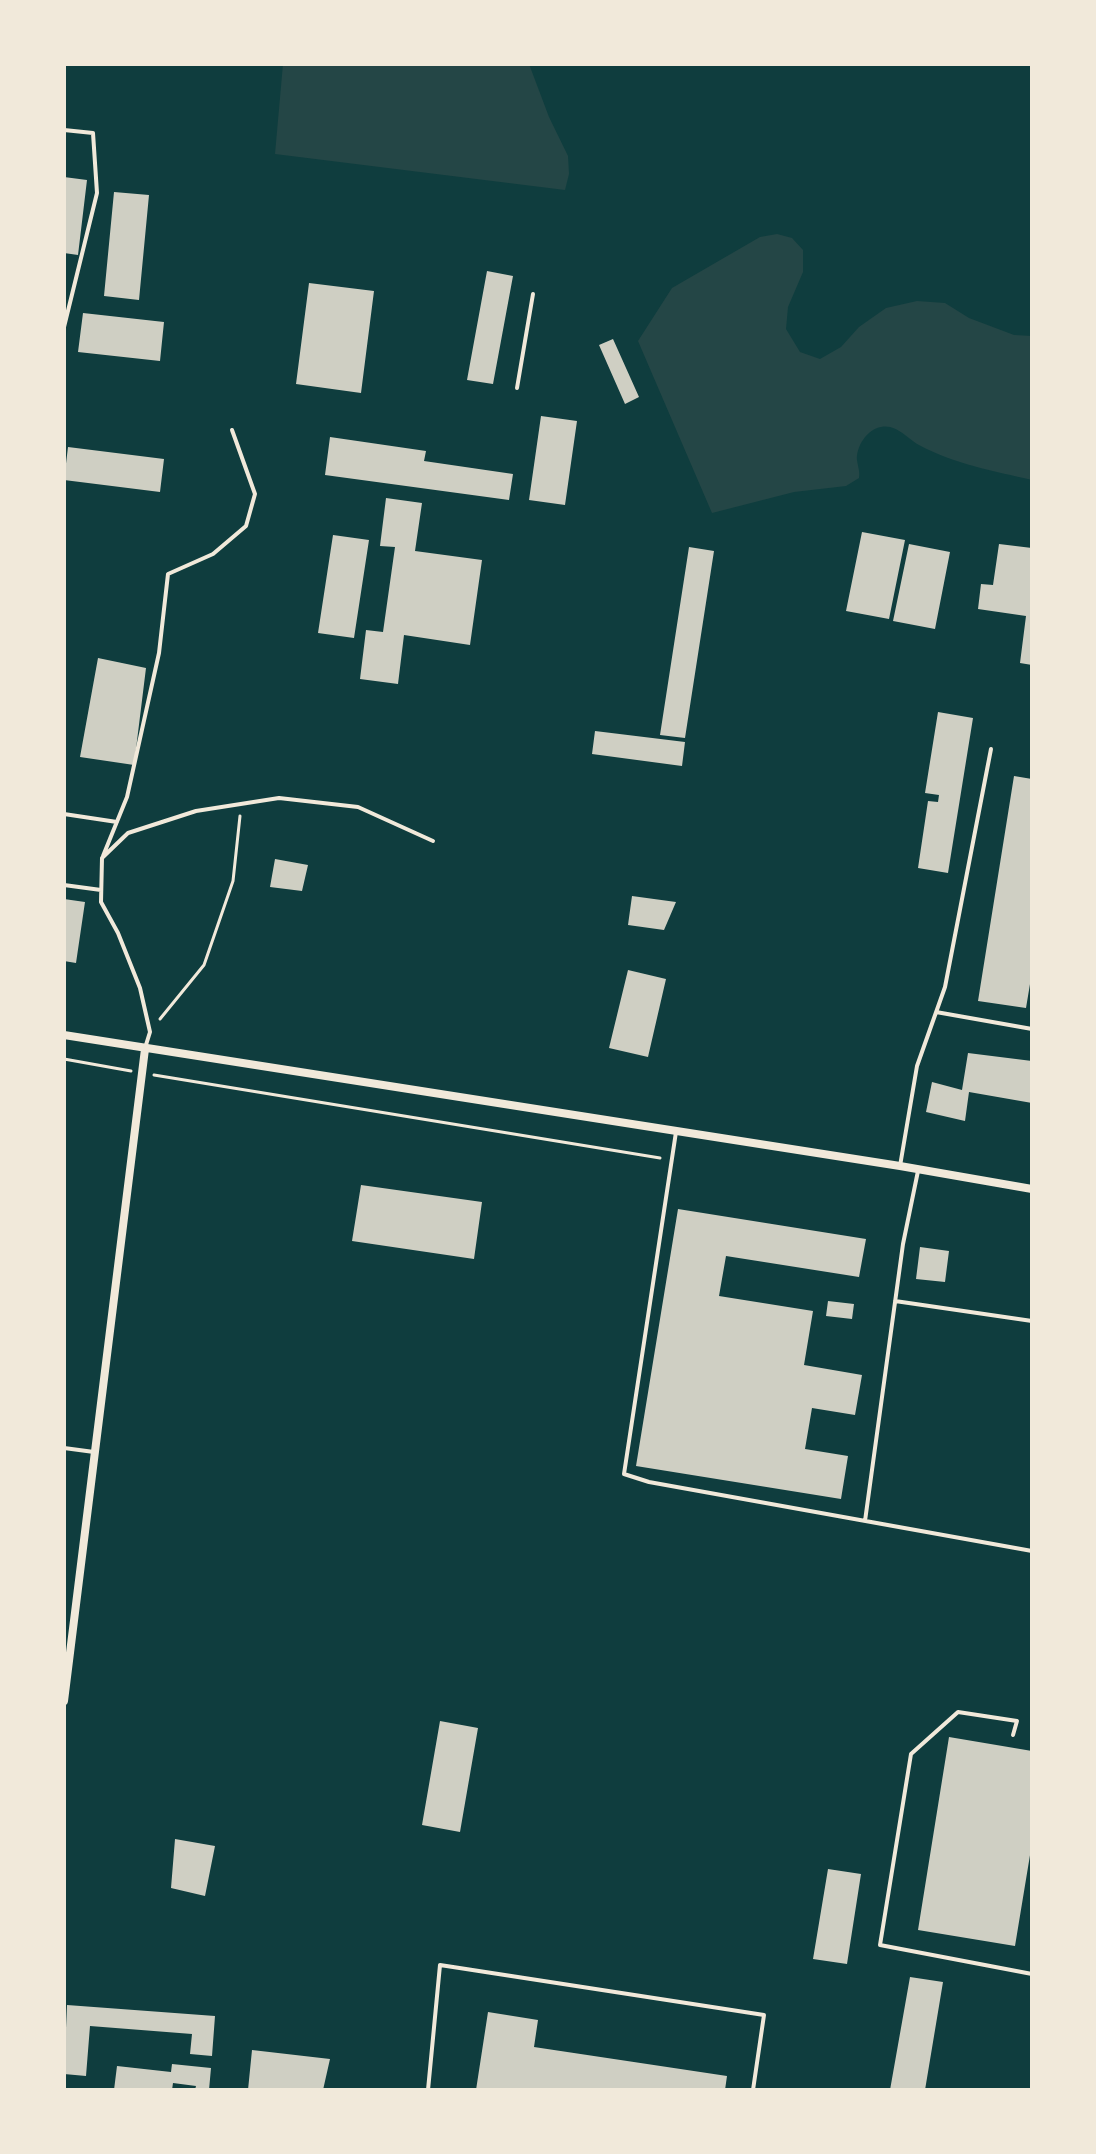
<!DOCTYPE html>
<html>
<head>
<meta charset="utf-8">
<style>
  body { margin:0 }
  #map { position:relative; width:1096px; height:2154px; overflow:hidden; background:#0f3d3e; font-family:Manrope,sans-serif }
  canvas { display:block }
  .frame { position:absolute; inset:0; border:66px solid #f1e9da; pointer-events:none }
</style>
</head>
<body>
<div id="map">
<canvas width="1096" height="2154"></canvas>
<div class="frame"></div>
</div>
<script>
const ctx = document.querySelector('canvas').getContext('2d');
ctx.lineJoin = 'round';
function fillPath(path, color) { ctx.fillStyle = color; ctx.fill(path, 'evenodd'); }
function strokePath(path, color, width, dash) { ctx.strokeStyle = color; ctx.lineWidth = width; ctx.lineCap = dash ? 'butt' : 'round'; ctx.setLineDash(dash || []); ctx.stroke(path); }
const green = new Path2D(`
  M 283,64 L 529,64 L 549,117 L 568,156 L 569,174 L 565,190 L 275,154 Z
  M 777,234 L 792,238 L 803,250 L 803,272 L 788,307 L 786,329 L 800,352 L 820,359 L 841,347 L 859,327 L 886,308 L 917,301 L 945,303 L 969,318 L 1014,335 L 1032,336 L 1032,480 C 994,471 954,464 919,445 C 906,438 897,424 881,427 C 867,429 856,447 857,460 C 858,467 860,471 859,478 L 846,486 L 794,492 L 712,513 L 638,341 L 672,288 L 760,237 Z`);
const building = new Path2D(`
  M 64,177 L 87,180 L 78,255 L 64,253 Z
  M 114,192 L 149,195 L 139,300 L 104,296 Z
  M 487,271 L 513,276 L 493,384 L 467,380 Z
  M 309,283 L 374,291 L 361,393 L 296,384 Z
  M 83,313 L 164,322 L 160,361 L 78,352 Z
  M 613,339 L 639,397 L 625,404 L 599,345 Z
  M 541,416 L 577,421 L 565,505 L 529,500 Z
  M 330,437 L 426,451 L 424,461 L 513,474 L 509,500 L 325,475 Z
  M 68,447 L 164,459 L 160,492 L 64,480 Z
  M 386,498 L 422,503 L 415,551 L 482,560 L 470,645 L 404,635 L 398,684 L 360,679 L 366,630 L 383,632 L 395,547 L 380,546 Z
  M 862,532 L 905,540 L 889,619 L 846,611 Z
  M 333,535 L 369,540 L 354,638 L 318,633 Z
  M 909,544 L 950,552 L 935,629 L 893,621 Z
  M 999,544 L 1032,548 L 1032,665 L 1020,663 L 1026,616 L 978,609 L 981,584 L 993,585 Z
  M 689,547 L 714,551 L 685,738 L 660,735 Z
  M 98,658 L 146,668 L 134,765 L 80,757 Z
  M 938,712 L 973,718 L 948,873 L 918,868 L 928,801 L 938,802 L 939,795 L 925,793 Z
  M 595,731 L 685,742 L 682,766 L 592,754 Z
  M 1014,776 L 1032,779 L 1032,972 L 1026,1008 L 978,1001 Z
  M 275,859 L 308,865 L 302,891 L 270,887 Z
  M 632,896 L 676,902 L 664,930 L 628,925 Z
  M 64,899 L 85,902 L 76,963 L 64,961 Z
  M 628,970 L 666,979 L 648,1057 L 609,1048 Z
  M 968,1053 L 1032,1061 L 1032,1103 L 969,1092 L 965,1121 L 926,1112 L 932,1082 L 962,1090 Z
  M 361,1185 L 482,1202 L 474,1259 L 352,1241 Z
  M 678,1209 L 866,1239 L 859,1277 L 726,1256 L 719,1296 L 813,1311 L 804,1365 L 862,1375 L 855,1415 L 812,1408 L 805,1449 L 848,1456 L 841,1499 L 636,1466 Z
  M 920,1247 L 949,1251 L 945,1282 L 916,1279 Z
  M 828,1301 L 854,1304 L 852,1319 L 826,1316 Z
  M 440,1721 L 478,1728 L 460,1832 L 422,1825 Z
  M 949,1737 L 1032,1751 L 1032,1843 L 1015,1946 L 918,1930 Z
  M 175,1839 L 215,1846 L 205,1896 L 171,1888 Z
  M 828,1869 L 861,1874 L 847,1964 L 813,1959 Z
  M 910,1977 L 943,1982 L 925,2090 L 890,2090 Z
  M 67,2005 L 215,2016 L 212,2056 L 190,2054 L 192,2034 L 90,2026 L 86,2076 L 64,2074 Z
  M 488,2012 L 538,2020 L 534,2047 L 727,2076 L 725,2090 L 476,2090 Z
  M 252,2050 L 330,2059 L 323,2090 L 248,2090 Z
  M 172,2064 L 211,2068 L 209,2090 L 195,2090 L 196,2086 L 173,2083 L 172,2090 L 114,2090 L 117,2066 L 171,2072 Z`);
const path = new Path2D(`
  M 160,1019 L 204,965 L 233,881 L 240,816
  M 64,1059 L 131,1071
  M 154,1075 L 660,1158`);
const service = new Path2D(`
  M 64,130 L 93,133 L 97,193 L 64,327
  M 517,388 L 533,294
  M 64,814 L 117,822
  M 103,856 L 127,797 L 159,653 L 168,574 L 213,554 L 246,526 L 255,494 L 232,430
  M 64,885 L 101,890
  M 936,1012 L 1032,1029
  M 145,1048 L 150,1032 L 140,988 L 118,933 L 101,902 L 102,858 L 128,833 L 196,811 L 279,798 L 358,807 L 433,841
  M 676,1132 L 624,1474 L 649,1482 L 1032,1551
  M 900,1166 L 917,1066 L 945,987 L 991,749
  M 895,1301 L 1032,1321
  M 64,1448 L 94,1452
  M 865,1521 L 903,1244 L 918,1171
  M 1013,1735 L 1017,1721 L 958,1712 L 911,1754 L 880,1945 L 1032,1974
  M 428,2090 L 440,1965 L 764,2015 L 753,2090`);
const minor = new Path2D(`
  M 64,1035 L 900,1166 L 1032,1189
  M 64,1701 L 145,1049`);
fillPath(green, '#244646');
fillPath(building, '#cfcfc3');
strokePath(path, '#f1e9da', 3);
strokePath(service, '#f1e9da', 4);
strokePath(minor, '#f1e9da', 8);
</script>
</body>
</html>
